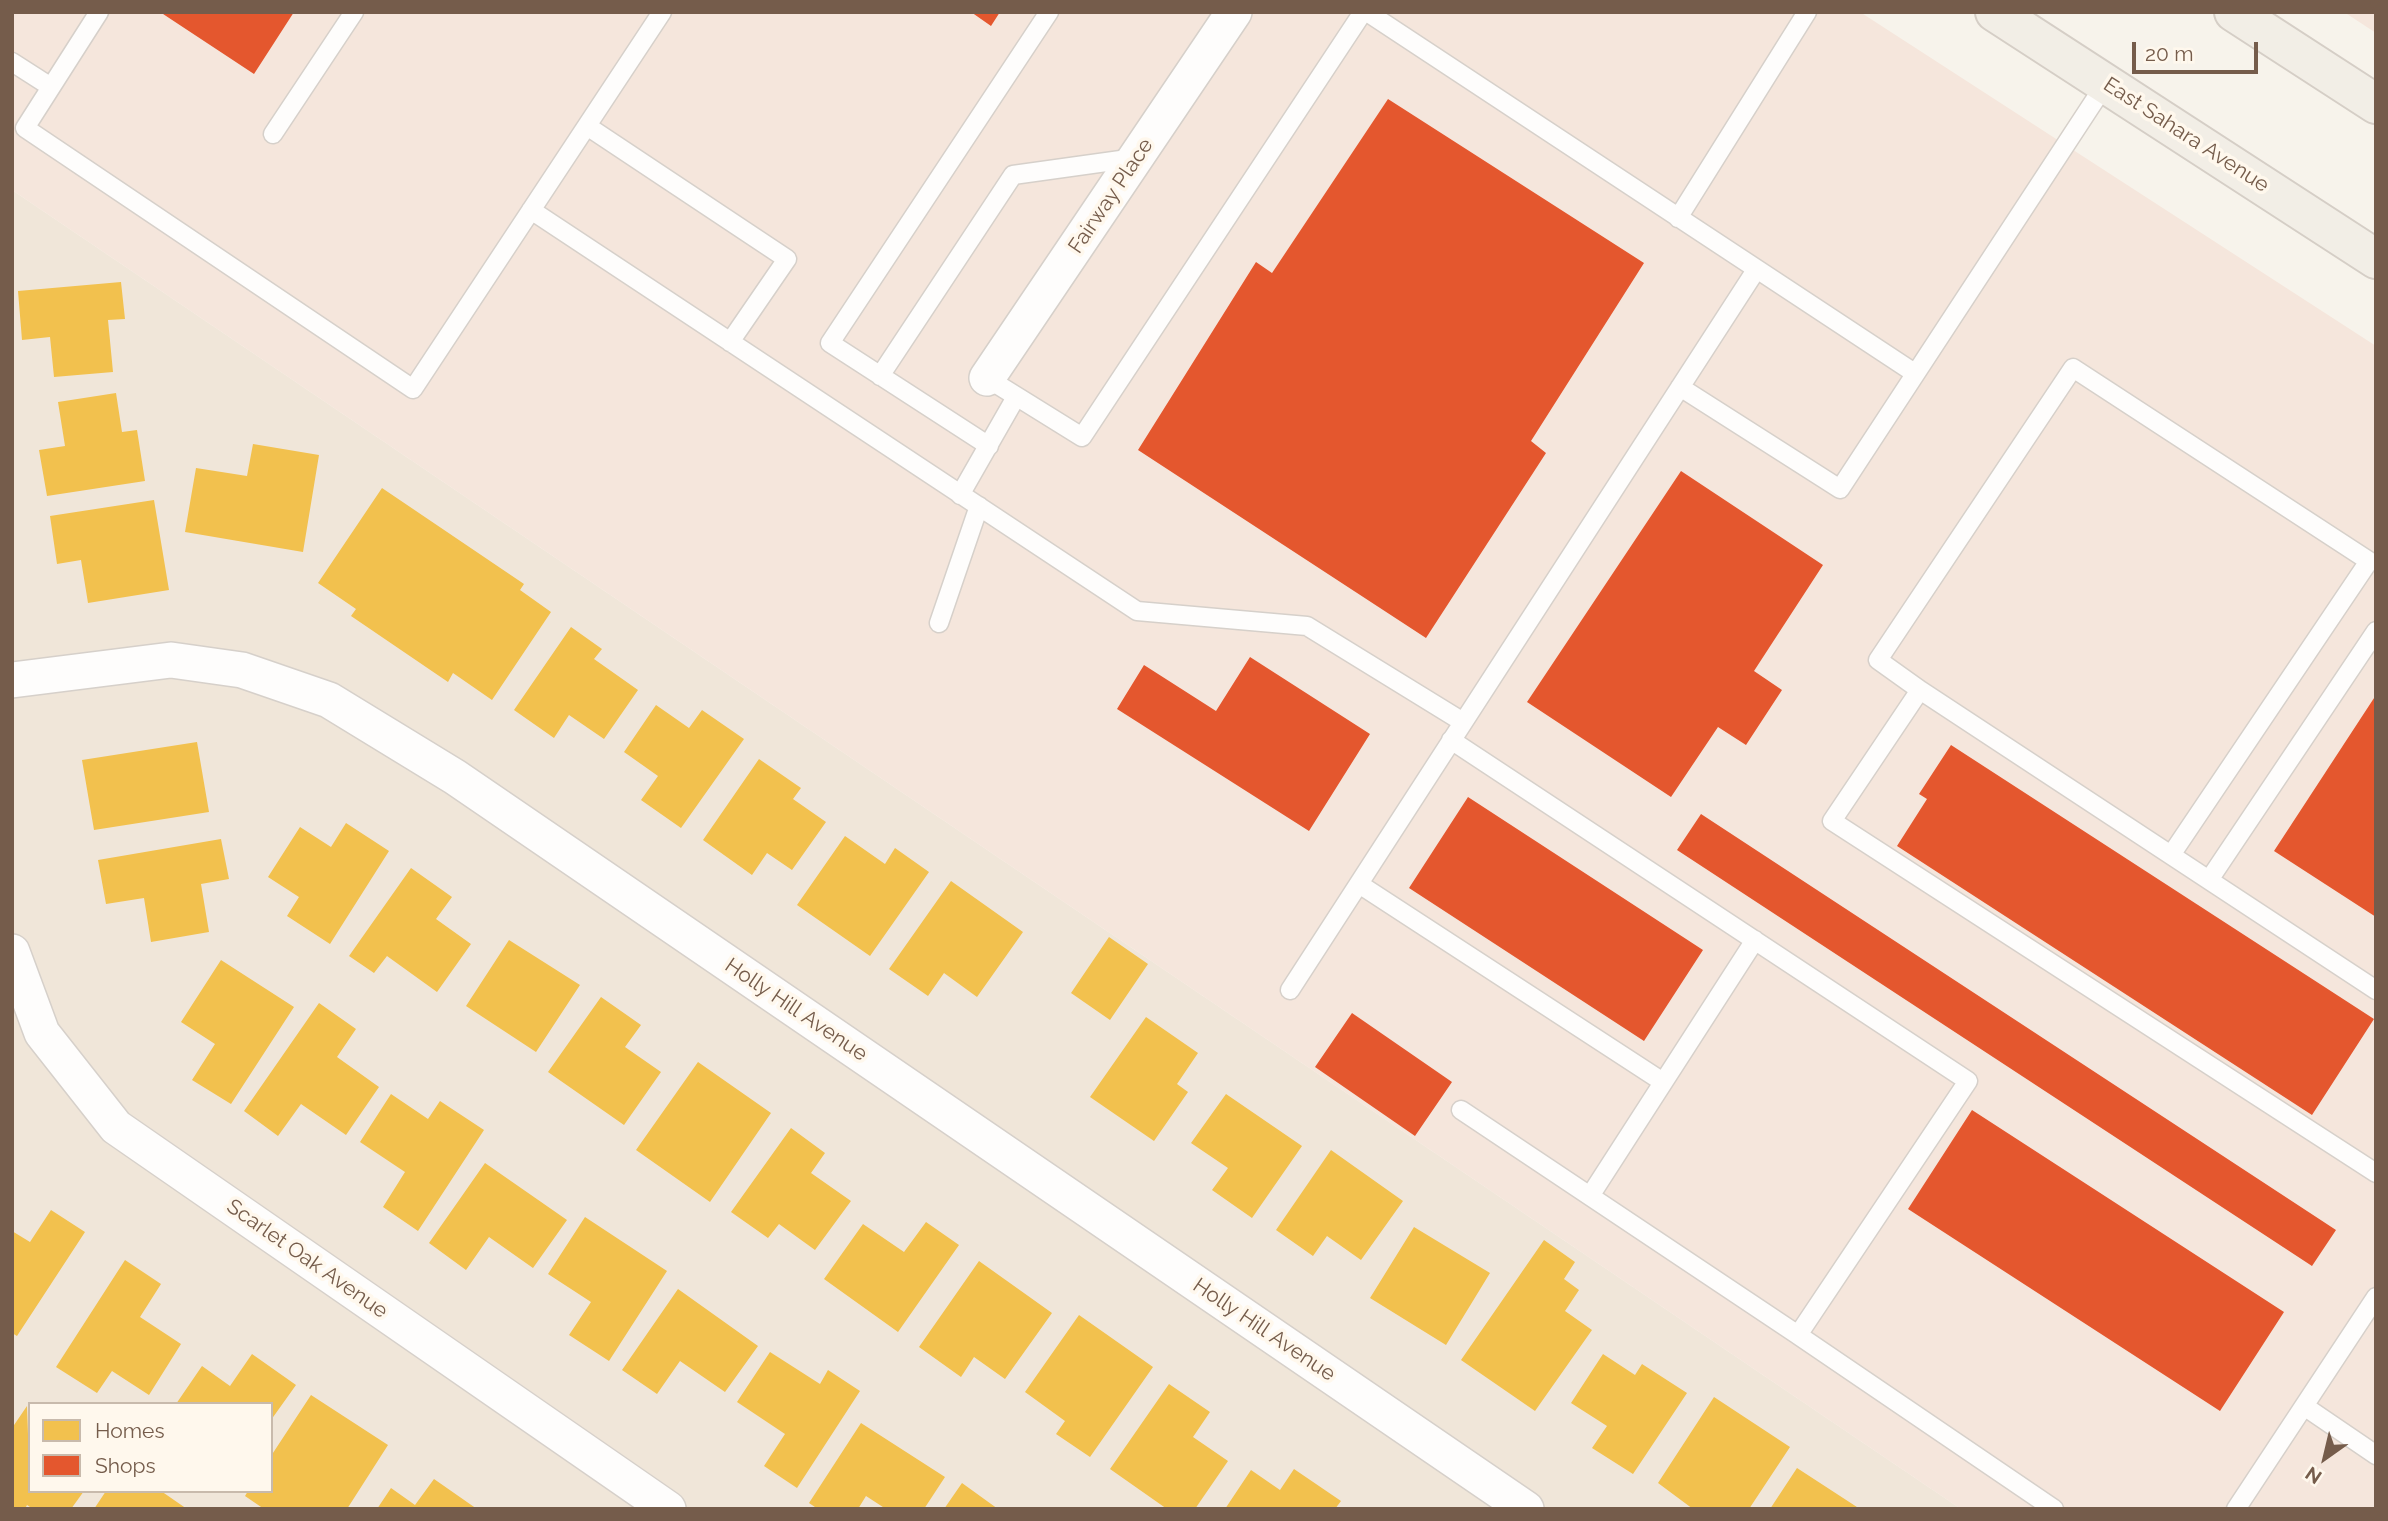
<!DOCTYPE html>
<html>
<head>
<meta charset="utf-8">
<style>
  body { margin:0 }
  #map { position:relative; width:2388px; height:1521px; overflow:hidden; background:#f7f3eb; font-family:Raleway,sans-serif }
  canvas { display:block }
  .frame { position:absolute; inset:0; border:14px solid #755c4b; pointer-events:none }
  .legend { position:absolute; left:28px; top:1402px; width:245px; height:91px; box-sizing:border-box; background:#fff8ed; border:2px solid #c8baac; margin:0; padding:9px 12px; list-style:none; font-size:21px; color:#755c4b }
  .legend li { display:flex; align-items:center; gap:14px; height:35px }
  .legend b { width:35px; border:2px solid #c8baac }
  .north { position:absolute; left:2290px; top:1423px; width:70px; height:70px; -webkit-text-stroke:5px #fff8ed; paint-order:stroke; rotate:214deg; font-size:19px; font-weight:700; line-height:28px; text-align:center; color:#755c4b }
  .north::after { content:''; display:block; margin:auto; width:24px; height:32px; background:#755c4b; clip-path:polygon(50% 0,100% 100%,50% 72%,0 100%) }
  .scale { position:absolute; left:2132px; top:42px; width:126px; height:32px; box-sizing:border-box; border:4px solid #755c4b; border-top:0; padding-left:9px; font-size:21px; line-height:24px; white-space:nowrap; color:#755c4b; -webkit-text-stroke:5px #fff8ed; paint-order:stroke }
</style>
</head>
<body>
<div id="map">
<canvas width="2388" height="1521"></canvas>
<div class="frame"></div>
<ul class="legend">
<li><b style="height:19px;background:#f2c14e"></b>Homes</li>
<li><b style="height:19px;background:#e4572e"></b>Shops</li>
</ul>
<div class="north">N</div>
<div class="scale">20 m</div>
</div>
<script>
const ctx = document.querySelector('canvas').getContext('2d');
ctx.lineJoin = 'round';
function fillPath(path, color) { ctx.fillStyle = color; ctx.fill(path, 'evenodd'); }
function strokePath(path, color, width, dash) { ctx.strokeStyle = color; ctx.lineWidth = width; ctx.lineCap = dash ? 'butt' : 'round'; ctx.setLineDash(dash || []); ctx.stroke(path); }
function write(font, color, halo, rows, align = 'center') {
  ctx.font = font + ' Raleway,sans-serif'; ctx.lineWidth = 7; ctx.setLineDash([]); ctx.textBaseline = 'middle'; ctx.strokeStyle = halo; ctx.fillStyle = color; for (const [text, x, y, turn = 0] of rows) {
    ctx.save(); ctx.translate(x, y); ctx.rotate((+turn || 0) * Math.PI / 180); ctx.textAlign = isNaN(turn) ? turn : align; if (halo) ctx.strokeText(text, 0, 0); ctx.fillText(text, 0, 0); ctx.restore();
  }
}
const residential = new Path2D(`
  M 12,190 L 1961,1509 L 12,1509 ZM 30,1404 L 271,1404 L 271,1491 L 30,1491 Z`);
const commercial = new Path2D(`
  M 12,12 L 1860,12 L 2376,346 L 2376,1509 L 1961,1509 L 12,190 Z
  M 2344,12 L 2376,12 L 2376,33 Z`);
const homes = new Path2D(`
  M 121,282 L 125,319 L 108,320 L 113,372 L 54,377 L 50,337 L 22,340 L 18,291 Z
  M 116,393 L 122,432 L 137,430 L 145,481 L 47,496 L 39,450 L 65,446 L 58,402 Z
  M 253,444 L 319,455 L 303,552 L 185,532 L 196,468 L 247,476 Z
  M 382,488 L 524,584 L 520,590 L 551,612 L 492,700 L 453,673 L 448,682 L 351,616 L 356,609 L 318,583 Z
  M 154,500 L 169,590 L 88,603 L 81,560 L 57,564 L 50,516 Z
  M 571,627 L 602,649 L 594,659 L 638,690 L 604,739 L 569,715 L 554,738 L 514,710 Z
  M 656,705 L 689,728 L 702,710 L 744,739 L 681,828 L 641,800 L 658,776 L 624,752 Z
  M 197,742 L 209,812 L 94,830 L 82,760 Z
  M 759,759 L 801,788 L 793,799 L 826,822 L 792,870 L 767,853 L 752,875 L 703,840 Z
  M 346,823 L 389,851 L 330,944 L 287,916 L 299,897 L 268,877 L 300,827 L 331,847 Z
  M 845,836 L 885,864 L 895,848 L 929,872 L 870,956 L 797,905 Z
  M 221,839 L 229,879 L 201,884 L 209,932 L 151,942 L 144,898 L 106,904 L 98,860 Z
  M 411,868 L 452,897 L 436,919 L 471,944 L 437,992 L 387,956 L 374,973 L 349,956 Z
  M 951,881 L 1023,932 L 977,997 L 944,973 L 928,996 L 889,969 Z
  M 1109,937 L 1148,964 L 1110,1020 L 1071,993 Z
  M 509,940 L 580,985 L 536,1052 L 466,1006 Z
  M 221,960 L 294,1007 L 231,1104 L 192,1080 L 215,1044 L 181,1022 Z
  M 601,997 L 641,1025 L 625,1047 L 661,1072 L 624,1125 L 548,1072 Z
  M 319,1003 L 356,1029 L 337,1057 L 379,1087 L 346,1135 L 301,1104 L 278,1136 L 244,1111 Z
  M 1146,1017 L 1198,1053 L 1177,1084 L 1188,1092 L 1154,1141 L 1090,1097 Z
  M 698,1062 L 771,1113 L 710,1202 L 636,1150 Z
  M 391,1094 L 428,1119 L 440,1101 L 484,1130 L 418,1231 L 383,1207 L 405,1172 L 360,1142 Z
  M 1226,1094 L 1302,1146 L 1252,1218 L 1212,1190 L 1228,1168 L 1191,1143 Z
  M 791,1128 L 825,1153 L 811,1173 L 851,1201 L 815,1250 L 779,1224 L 768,1238 L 731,1212 Z
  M 1331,1150 L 1403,1201 L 1361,1260 L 1327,1236 L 1313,1256 L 1276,1230 Z
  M 485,1163 L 567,1220 L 533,1268 L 489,1237 L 466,1270 L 429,1243 Z
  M 51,1210 L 85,1232 L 17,1336 L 12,1333 L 12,1231 L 30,1242 Z
  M 585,1217 L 667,1271 L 609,1361 L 569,1335 L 591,1302 L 548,1274 Z
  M 926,1222 L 959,1245 L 898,1332 L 824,1279 L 863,1224 L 904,1252 Z
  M 1414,1227 L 1490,1273 L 1446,1345 L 1370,1298 Z
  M 1544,1240 L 1575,1262 L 1564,1279 L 1579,1290 L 1565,1311 L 1592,1330 L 1535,1411 L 1461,1360 Z
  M 125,1260 L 161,1284 L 140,1317 L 181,1344 L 149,1395 L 112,1371 L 97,1393 L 56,1367 Z
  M 979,1261 L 1052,1313 L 1005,1379 L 974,1357 L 961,1377 L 919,1347 Z
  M 678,1289 L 758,1346 L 725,1392 L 680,1361 L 657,1394 L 622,1370 Z
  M 1079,1315 L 1153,1367 L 1090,1457 L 1056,1434 L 1065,1421 L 1025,1392 Z
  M 770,1352 L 820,1384 L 828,1370 L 860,1391 L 797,1488 L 764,1466 L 785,1434 L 737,1402 Z
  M 252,1354 L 296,1385 L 271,1420 L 271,1404 L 176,1404 L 202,1366 L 230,1386 Z
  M 1603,1354 L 1635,1375 L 1642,1364 L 1687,1393 L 1633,1474 L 1592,1448 L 1607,1426 L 1571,1403 Z
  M 1169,1384 L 1210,1412 L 1193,1437 L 1228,1461 L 1195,1509 L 1167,1509 L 1110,1469 Z
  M 311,1395 L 388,1445 L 347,1509 L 264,1509 L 245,1496 L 248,1491 L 271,1491 L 271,1456 Z
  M 1714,1397 L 1790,1447 L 1749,1509 L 1693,1509 L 1658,1483 Z
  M 27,1406 L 30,1491 L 84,1491 L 71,1509 L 33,1509 L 27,1505 L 25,1509 L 12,1509 L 12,1428 Z
  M 861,1423 L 945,1477 L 924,1509 L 886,1509 L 866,1496 L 858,1509 L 818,1509 L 809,1503 Z
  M 1797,1468 L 1860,1509 L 1770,1509 Z
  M 1294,1469 L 1341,1501 L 1335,1509 L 1225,1509 L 1251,1470 L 1280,1490 Z
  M 434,1479 L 477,1509 L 377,1509 L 391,1488 L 415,1505 Z
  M 962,1483 L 998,1509 L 944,1509 Z
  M 106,1491 L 161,1491 L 187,1509 L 94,1509 Z`);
const shops = new Path2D(`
  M 160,12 L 294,12 L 254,74 Z
  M 971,12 L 1000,12 L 991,26 Z
  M 1388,99 L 1644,263 L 1531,441 L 1546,453 L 1426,638 L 1138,450 L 1256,262 L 1272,273 Z
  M 1681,471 L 1823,565 L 1754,671 L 1782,690 L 1746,745 L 1718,727 L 1671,797 L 1527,702 Z
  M 1250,657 L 1370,734 L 1309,831 L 1117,709 L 1144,665 L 1216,711 Z
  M 2376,695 L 2376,917 L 2274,851 Z
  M 1951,745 L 2374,1019 L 2312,1115 L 1897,846 L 1927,799 L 1919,794 Z
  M 1468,797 L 1703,950 L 1644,1041 L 1409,888 Z
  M 1701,814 L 2336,1230 L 2312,1266 L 1677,850 Z
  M 1352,1013 L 1452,1082 L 1415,1136 L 1315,1067 Z
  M 1972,1110 L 2284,1312 L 2220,1411 L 1908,1209 Z`);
const service = new Path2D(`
  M 99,12 L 25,128 L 413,389 L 662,12
  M 1367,12 L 1913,372
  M 12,62 L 51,87
  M 587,126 L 787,259 L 730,342
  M 273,134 L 354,12
  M 531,210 L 1137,611 L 1307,626 L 1463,722
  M 1678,218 L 1807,12
  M 880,376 L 1013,175 L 1135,158
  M 987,378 L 1082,437 L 1363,12
  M 1680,387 L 1840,489 L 2106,83
  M 989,446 L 830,343 L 1049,12
  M 960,495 L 1016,397
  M 939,623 L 979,506
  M 1920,690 L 1878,660 L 2073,368 L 2369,561 L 2171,855
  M 1451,740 L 1968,1081 L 1798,1335 L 2054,1509
  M 2209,880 L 2376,631
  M 1359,884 L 1663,1082
  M 1290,990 L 1756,270
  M 2376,990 L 1920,690 L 1832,821 L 2376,1173
  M 1461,1110 L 1798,1335
  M 1590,1196 L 1755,940
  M 2304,1406 L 2376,1455
  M 2236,1509 L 2376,1297`);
const minor = new Path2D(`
  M 987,378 L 1234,12
  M 12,680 L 171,660 L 242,670 L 329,700 L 455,777 L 1526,1509
  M 12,952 L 42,1033 L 116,1127 L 668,1509`);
const primary = new Path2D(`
  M 1995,12 L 2376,259
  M 2234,12 L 2376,104`);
const streetNames = [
  ["East Sahara Avenue",2186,135,33],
  ["Fairway Place",1111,196,-56],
  ["Holly Hill Avenue",796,1010,34],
  ["Scarlet Oak Avenue",307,1259,35],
  ["Holly Hill Avenue",1264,1330,34]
];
fillPath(residential, '#f0e6d9');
fillPath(commercial, '#f5e6dc');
fillPath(homes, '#f2c14e');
fillPath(shops, '#e4572e');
strokePath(service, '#d6d0ca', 21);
strokePath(minor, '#d6d0ca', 38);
strokePath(primary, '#d5cec6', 42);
strokePath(service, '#fefdfc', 18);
strokePath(minor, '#fefdfc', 35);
strokePath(primary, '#f2eee6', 38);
write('21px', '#755c4b', '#fff8ed', streetNames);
</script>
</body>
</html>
